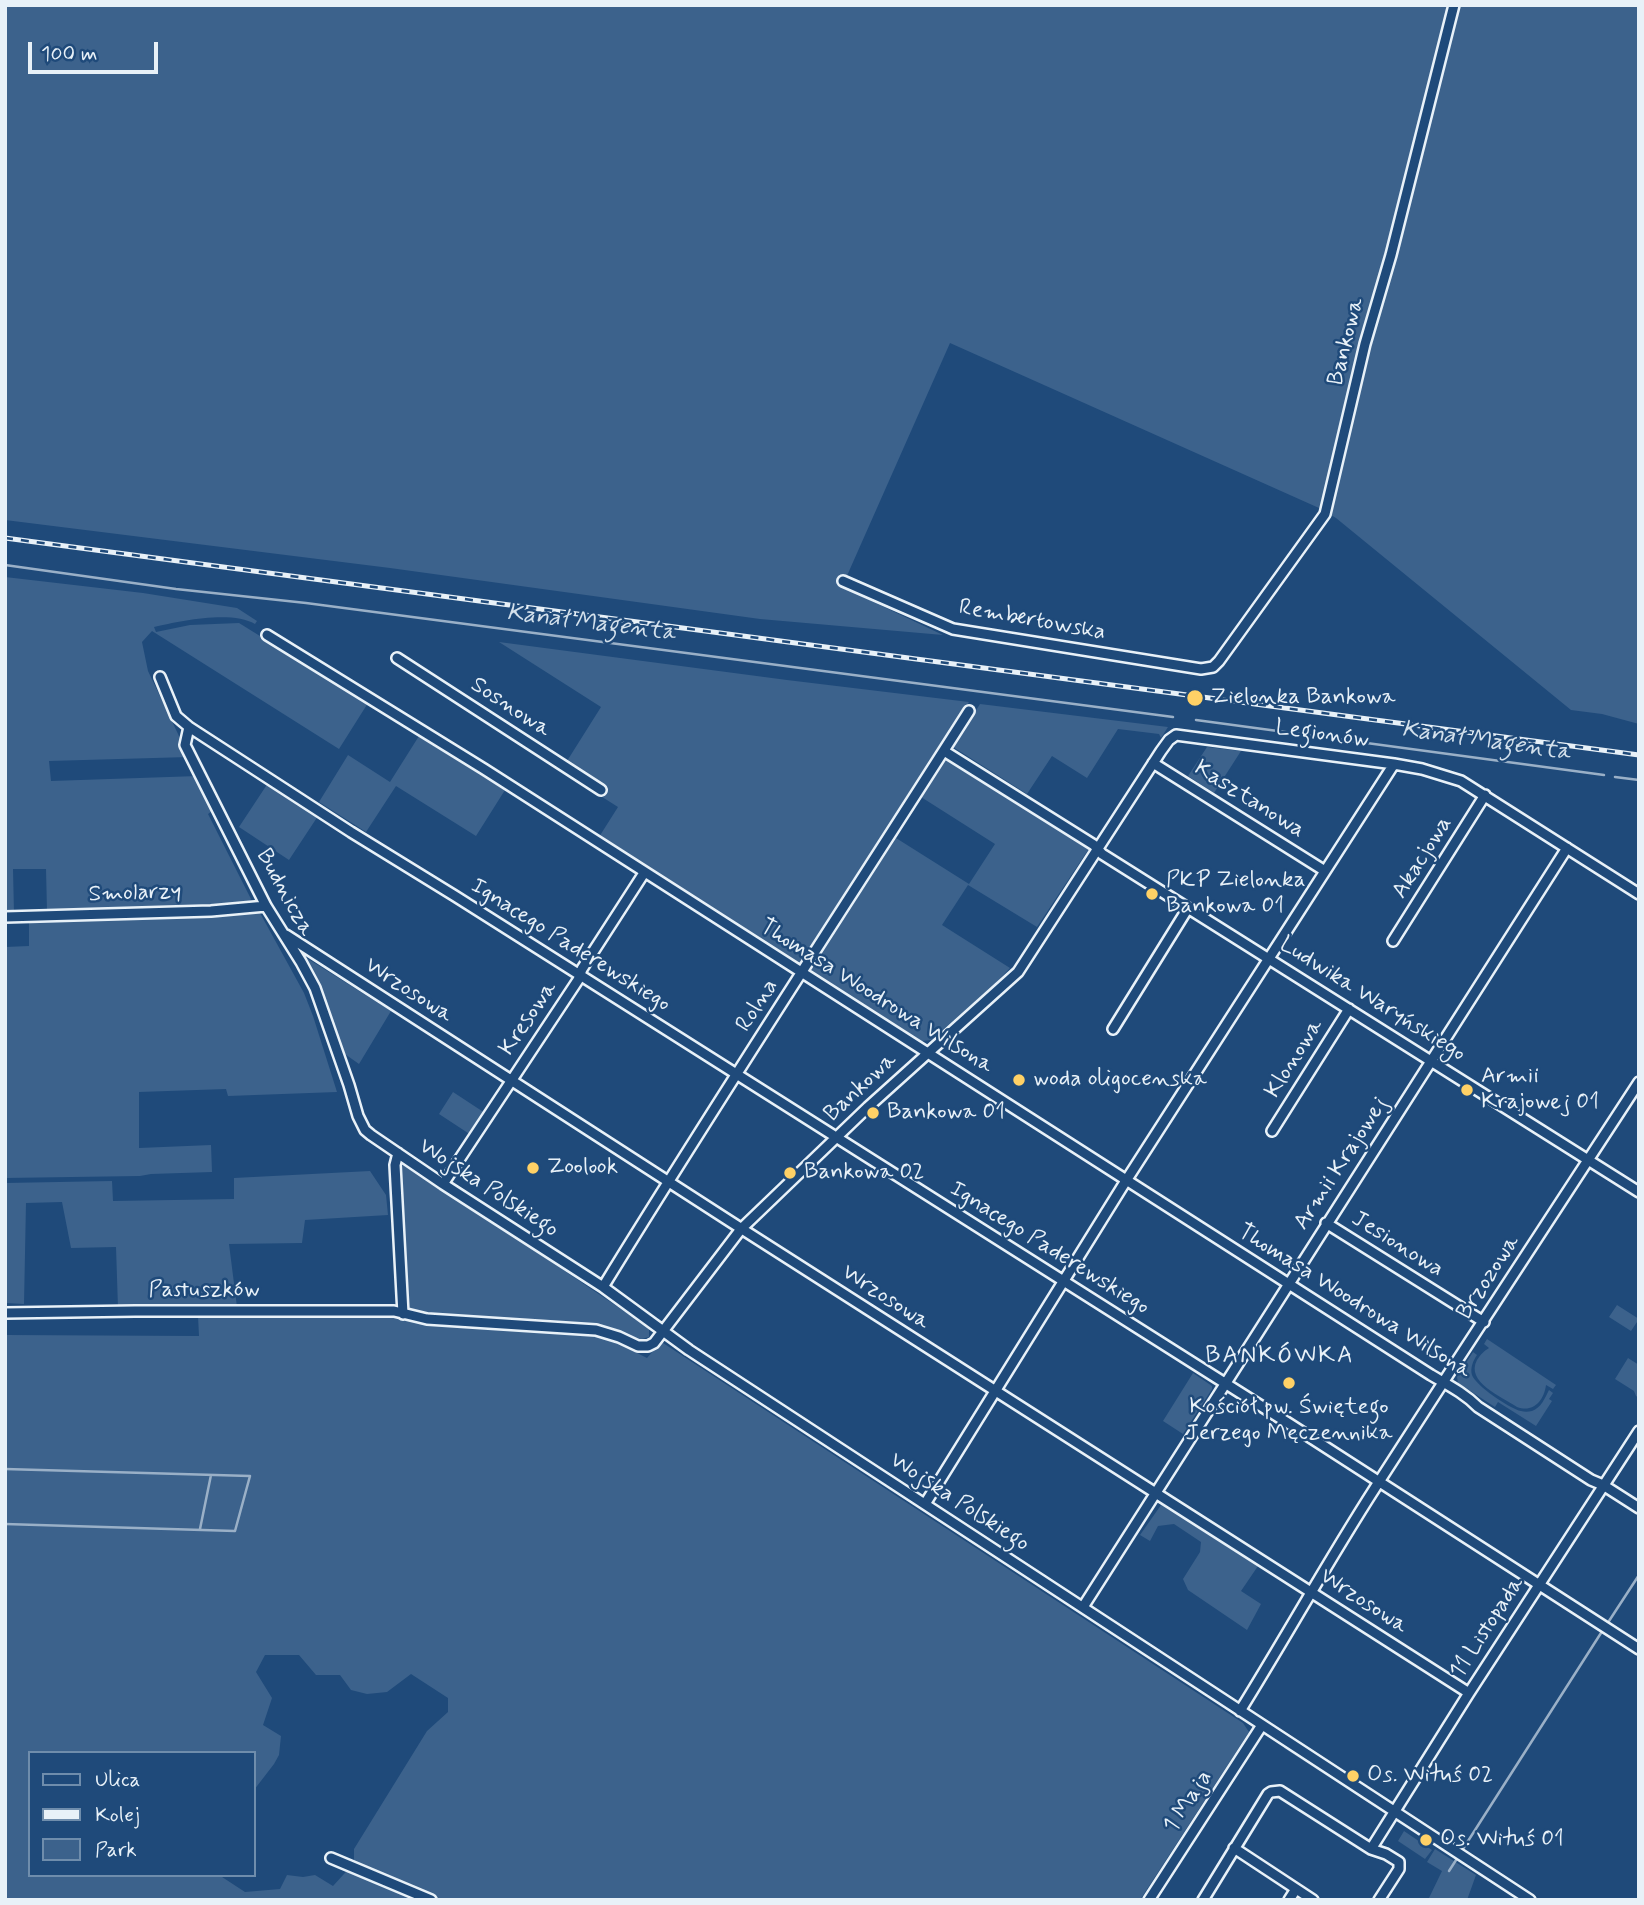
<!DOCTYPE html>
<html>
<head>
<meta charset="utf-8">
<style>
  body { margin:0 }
  #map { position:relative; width:1644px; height:1905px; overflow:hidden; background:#1f4a7a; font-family:Mynerve,sans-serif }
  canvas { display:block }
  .frame { position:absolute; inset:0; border:7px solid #e8f1f8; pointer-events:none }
  .legend { position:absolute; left:28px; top:1751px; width:228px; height:126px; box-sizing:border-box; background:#1f4a7a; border:2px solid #6f8dac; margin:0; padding:9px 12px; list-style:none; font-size:21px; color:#e8f1f8 }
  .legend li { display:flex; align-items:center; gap:14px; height:35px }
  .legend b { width:35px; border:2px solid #6f8dac }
  .scale { position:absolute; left:28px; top:42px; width:130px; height:32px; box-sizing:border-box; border:4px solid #e8f1f8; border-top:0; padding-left:9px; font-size:21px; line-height:24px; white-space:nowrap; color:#e8f1f8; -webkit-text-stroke:5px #1f4a7a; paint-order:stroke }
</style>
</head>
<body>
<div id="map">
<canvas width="1644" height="1905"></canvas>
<div class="frame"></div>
<ul class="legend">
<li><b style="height:9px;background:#1f4a7a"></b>Ulica</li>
<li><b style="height:9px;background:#e8f1f8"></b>Kolej</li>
<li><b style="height:19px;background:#3c628c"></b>Park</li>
</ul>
<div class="scale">100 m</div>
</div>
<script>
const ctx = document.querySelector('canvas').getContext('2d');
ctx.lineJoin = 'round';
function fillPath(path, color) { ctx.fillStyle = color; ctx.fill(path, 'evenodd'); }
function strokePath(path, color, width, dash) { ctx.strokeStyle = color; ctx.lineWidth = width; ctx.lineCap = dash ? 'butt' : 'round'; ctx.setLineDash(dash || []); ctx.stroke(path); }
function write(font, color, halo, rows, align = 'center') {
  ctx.font = font + ' Mynerve,sans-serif'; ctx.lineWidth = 5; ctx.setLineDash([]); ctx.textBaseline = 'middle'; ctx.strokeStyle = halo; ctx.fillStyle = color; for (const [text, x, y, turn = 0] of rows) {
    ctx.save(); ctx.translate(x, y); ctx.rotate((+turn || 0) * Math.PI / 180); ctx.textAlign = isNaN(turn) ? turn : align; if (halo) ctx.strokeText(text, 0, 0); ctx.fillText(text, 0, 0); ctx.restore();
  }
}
const green = new Path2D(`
  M 5,5 L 1639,5 L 1639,724 L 1602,714 L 1571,710 L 1336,518 L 1319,508 L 950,343 L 842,587 L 943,635 L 760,619 L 390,568 L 5,520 Z
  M 5,577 L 143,593 L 237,608 L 257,621 L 255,624 C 232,610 179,621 154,627 L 156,632 L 190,625 L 239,623 L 368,703 L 339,749 L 152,631 L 142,642 L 148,671 L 189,757 L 49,761 L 51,781 L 198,776 L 215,809 L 208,814 L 251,899 L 247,905 L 47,911 L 46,869 L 13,869 L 14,913 L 5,913 Z
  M 499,642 L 787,680 L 969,702 L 801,966 L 599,837 L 618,807 L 599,795 L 605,785 L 567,761 L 601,707 Z
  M 980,704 L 1168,727 L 1161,738 L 1159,734 L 1118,729 L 1087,778 L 1052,756 L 1027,794 L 953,747 Z
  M 419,736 L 505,790 L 476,836 L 396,786 L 366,832 L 319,802 L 348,755 L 390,782 Z
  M 1207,747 L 1241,751 L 1214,793 L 1188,776 Z
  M 947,756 L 1090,847 L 1037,927 L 968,885 L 942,925 L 1010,968 L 993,986 L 931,1040 L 922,1041 L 810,972 L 896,838 L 969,884 L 995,844 L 921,797 Z
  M 268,783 L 318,816 L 289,860 L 239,827 Z
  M 260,913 L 304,993 L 313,1016 L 337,1092 L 228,1096 L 226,1089 L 139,1092 L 139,1148 L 211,1145 L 212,1172 L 151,1174 L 140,1176 L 5,1178 L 5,947 L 29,946 L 29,921 Z
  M 302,955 L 391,1011 L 359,1064 L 342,1052 L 321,992 Z
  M 453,1092 L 485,1113 L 471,1135 L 439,1114 Z
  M 405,1163 L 649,1328 L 649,1337 L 638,1340 L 631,1350 L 647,1358 L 660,1343 L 663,1343 L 1243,1723 L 1249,1732 L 1140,1900 L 5,1900 L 5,1335 L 199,1336 L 198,1316 L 399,1314 L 409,1300 L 397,1171 ZM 265,1655 L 299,1655 L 316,1675 L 340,1675 L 351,1690 L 367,1694 L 387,1692 L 411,1674 L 448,1698 L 448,1712 L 427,1731 L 354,1849 L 354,1863 L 333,1886 L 315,1875 L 303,1877 L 287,1875 L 280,1889 L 245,1892 L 219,1875 L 30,1875 L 30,1753 L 254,1753 L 254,1790 L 274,1764 L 279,1755 L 281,1736 L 263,1725 L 272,1698 L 256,1672 Z
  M 370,1171 L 386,1195 L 388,1215 L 305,1220 L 302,1243 L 229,1244 L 237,1307 L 118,1308 L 116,1247 L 71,1248 L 62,1202 L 26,1203 L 24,1304 L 5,1303 L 5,1183 L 112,1181 L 113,1201 L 234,1199 L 234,1178 Z
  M 1617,1305 L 1639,1319 L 1631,1331 L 1609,1317 Z
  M 1487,1339 L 1556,1385 L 1553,1389 L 1546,1385 C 1544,1401 1533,1413 1517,1407 C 1502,1397 1465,1382 1477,1360 C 1481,1354 1484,1351 1489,1348 L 1484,1344 Z
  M 1473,1352 L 1477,1355 C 1473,1361 1470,1368 1472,1375 C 1475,1385 1510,1409 1521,1411 C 1524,1412 1528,1412 1532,1411 C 1541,1408 1545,1398 1549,1390 L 1553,1393 L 1549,1399 L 1552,1401 L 1536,1426 L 1498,1402 L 1495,1407 L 1458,1383 L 1457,1377 Z
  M 1628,1358 L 1639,1365 L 1639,1398 L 1636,1396 L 1634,1391 L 1615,1379 Z
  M 1193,1373 L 1212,1386 L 1212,1389 L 1183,1434 L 1163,1421 Z
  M 1161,1505 L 1258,1566 L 1241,1591 L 1261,1604 L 1247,1630 L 1188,1590 L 1183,1579 L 1200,1552 L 1201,1542 L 1174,1524 L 1158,1526 L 1150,1541 L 1140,1535 Z
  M 1285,1745 L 1380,1807 L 1375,1807 L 1284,1748 Z
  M 1404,1831 L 1432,1850 L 1425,1859 L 1398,1841 Z
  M 1435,1849 L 1476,1875 L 1467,1900 L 1428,1900 L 1442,1871 L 1427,1862 Z`);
const stream = new Path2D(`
  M 5,565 L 176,589 L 306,603 L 1173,717
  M 1196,720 L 1604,775
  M 1615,777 L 1639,780
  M 5,1469 L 250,1476 L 235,1531 L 5,1524
  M 200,1529 L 211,1475
  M 1609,1621 L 1639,1575
  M 1461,1852 L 1601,1633
  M 1449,1871 L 1458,1857`);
const street = new Path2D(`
  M 843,581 L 953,629 L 1201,669 L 1213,667 L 1219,661 L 1325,514 L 1365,344 L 1391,255 L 1454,5
  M 267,635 L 484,769 L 1431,1375 C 1448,1385 1464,1393 1478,1407 L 1591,1480 L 1603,1485 L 1639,1508
  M 397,658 L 601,790
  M 160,677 L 176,716 L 189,727 L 351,832 L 455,896 L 1288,1423 L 1639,1649
  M 189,727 L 185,745 L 266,906 L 301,962 L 315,988 L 349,1085 L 358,1116 L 365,1130 L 371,1135 L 443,1184 L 603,1287 L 689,1350 L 1530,1900
  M 944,751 L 1094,845 L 1102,854 L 1639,1192
  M 1153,763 L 1325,871
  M 5,917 L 211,911 L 266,906
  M 286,935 L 731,1222 L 1469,1693
  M 1393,941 L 1485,795
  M 1113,1029 L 1188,908
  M 1272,1131 L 1349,1009
  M 398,1153 L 395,1165 L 403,1314
  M 443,1184 L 578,980 L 582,969 L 644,873
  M 1326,1223 L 1484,1322
  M 603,1287 C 722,1093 847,903 969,711
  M 5,1313 L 135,1311 L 394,1311 L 427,1319 L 596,1330 L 619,1337 L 638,1346 L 648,1346 L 654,1343 L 741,1229 L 868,1107 L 1018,972 L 1161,751 L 1169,740 L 1176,735 L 1394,764 L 1422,769 L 1461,781 L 1639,894
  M 925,1504 L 1122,1187 L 1394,764
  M 1083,1607 L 1567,848
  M 1240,1711 C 1286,1637 1328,1561 1375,1488 C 1462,1352 1551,1217 1639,1082
  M 1234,1848 L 1313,1900
  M 1371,1849 L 1469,1693 L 1639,1431
  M 331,1858 L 431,1900
  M 1149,1900 L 1262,1725
  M 1203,1900 L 1268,1794 L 1271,1792 L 1280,1791 L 1371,1849 L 1386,1854 L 1399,1862 L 1399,1869 L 1379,1900
  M 1289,1900 L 1296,1889`);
const rail = new Path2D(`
  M 5,538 L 1639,755`);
const markers = [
  [1195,698,9,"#ffd166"],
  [1152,894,7,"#ffd166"],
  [1019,1080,7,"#ffd166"],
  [1467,1090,7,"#ffd166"],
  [873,1113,7,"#ffd166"],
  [533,1168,7,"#ffd166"],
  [790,1173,7,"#ffd166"],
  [1289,1383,7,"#ffd166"],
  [1353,1776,7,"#ffd166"],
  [1426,1840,7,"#ffd166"]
];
const streetNames = [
  ["Bankowa",1347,342,-76],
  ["Rembertowska",1032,621,10],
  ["Sosnowa",510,708,33],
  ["Legionów",1322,735,8],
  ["Kasztanowa",1249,800,32],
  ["Akacjowa",1423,858,-58],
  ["Budnicza",284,893,61],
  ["Smolarzy",135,894,-2],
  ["Ignacego Paderewskiego",570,946,32],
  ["Wrzosowa",408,991,33],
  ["Thomasa Woodrowa Wilsona",876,997,32],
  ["Ludwika Waryńskiego",1372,1000,32],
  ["Rolna",758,1006,-57],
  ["Kresowa",529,1019,-56],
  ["Klonowa",1295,1059,-58],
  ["Bankowa",861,1088,-43],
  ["Armii Krajowej",1342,1164,-57],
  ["Wojska Polskiego",488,1189,33],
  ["Jesionowa",1397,1245,32],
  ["Ignacego Paderewskiego",1049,1249,32],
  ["Brzozowa",1489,1278,-57],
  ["Pastuszków",204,1291],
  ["Wrzosowa",885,1298,33],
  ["Thomasa Woodrowa Wilsona",1354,1302,32],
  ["Wojska Polskiego",959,1503,33],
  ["Wrzosowa",1363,1602,33],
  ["11 Listopada",1488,1628,-57],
  ["1 Maja",1189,1802,-57]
];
const poiNames = [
  ["Zielonka Bankowa",1211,698],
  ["PKP Zielonka",1166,881],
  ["Bankowa 01",1166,907],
  ["Armii",1481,1077],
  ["Krajowej 01",1481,1103],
  ["woda oligocenska",1033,1080],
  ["Bankowa 01",887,1113],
  ["Zoolook",547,1168],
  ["Bankowa 02",804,1173],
  ["Kościół pw. Świętego",1289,1408,"center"],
  ["Jerzego Męczennika",1289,1434,"center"],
  ["Os. Wituś 02",1367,1776],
  ["Os. Wituś 01",1440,1840]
];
const waterNames = [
  ["Kanał Magenta",591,624,7],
  ["Kanał Magenta",1486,742,8]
];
const neighbourhoodNames = [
  ["BANKÓWKA",1280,1357]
];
fillPath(green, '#3c628c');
strokePath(stream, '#9ab0c7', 2.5);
strokePath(street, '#e8f1f8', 14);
strokePath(street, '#1f4a7a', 9);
strokePath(rail, '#e8f1f8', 5);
strokePath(rail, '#1f4a7a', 2.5, [8]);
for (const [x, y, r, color] of markers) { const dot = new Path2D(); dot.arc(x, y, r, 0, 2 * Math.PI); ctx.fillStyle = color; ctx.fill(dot); strokePath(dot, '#1f4a7a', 2.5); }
write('23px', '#e8f1f8', '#1f4a7a', streetNames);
write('23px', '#e8f1f8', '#1f4a7a', poiNames, 'left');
write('italic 24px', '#d4e1ec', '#1f4a7a', waterNames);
ctx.letterSpacing = '2px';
write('24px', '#e8f1f8', '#1f4a7a', neighbourhoodNames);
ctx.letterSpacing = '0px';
</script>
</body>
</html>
